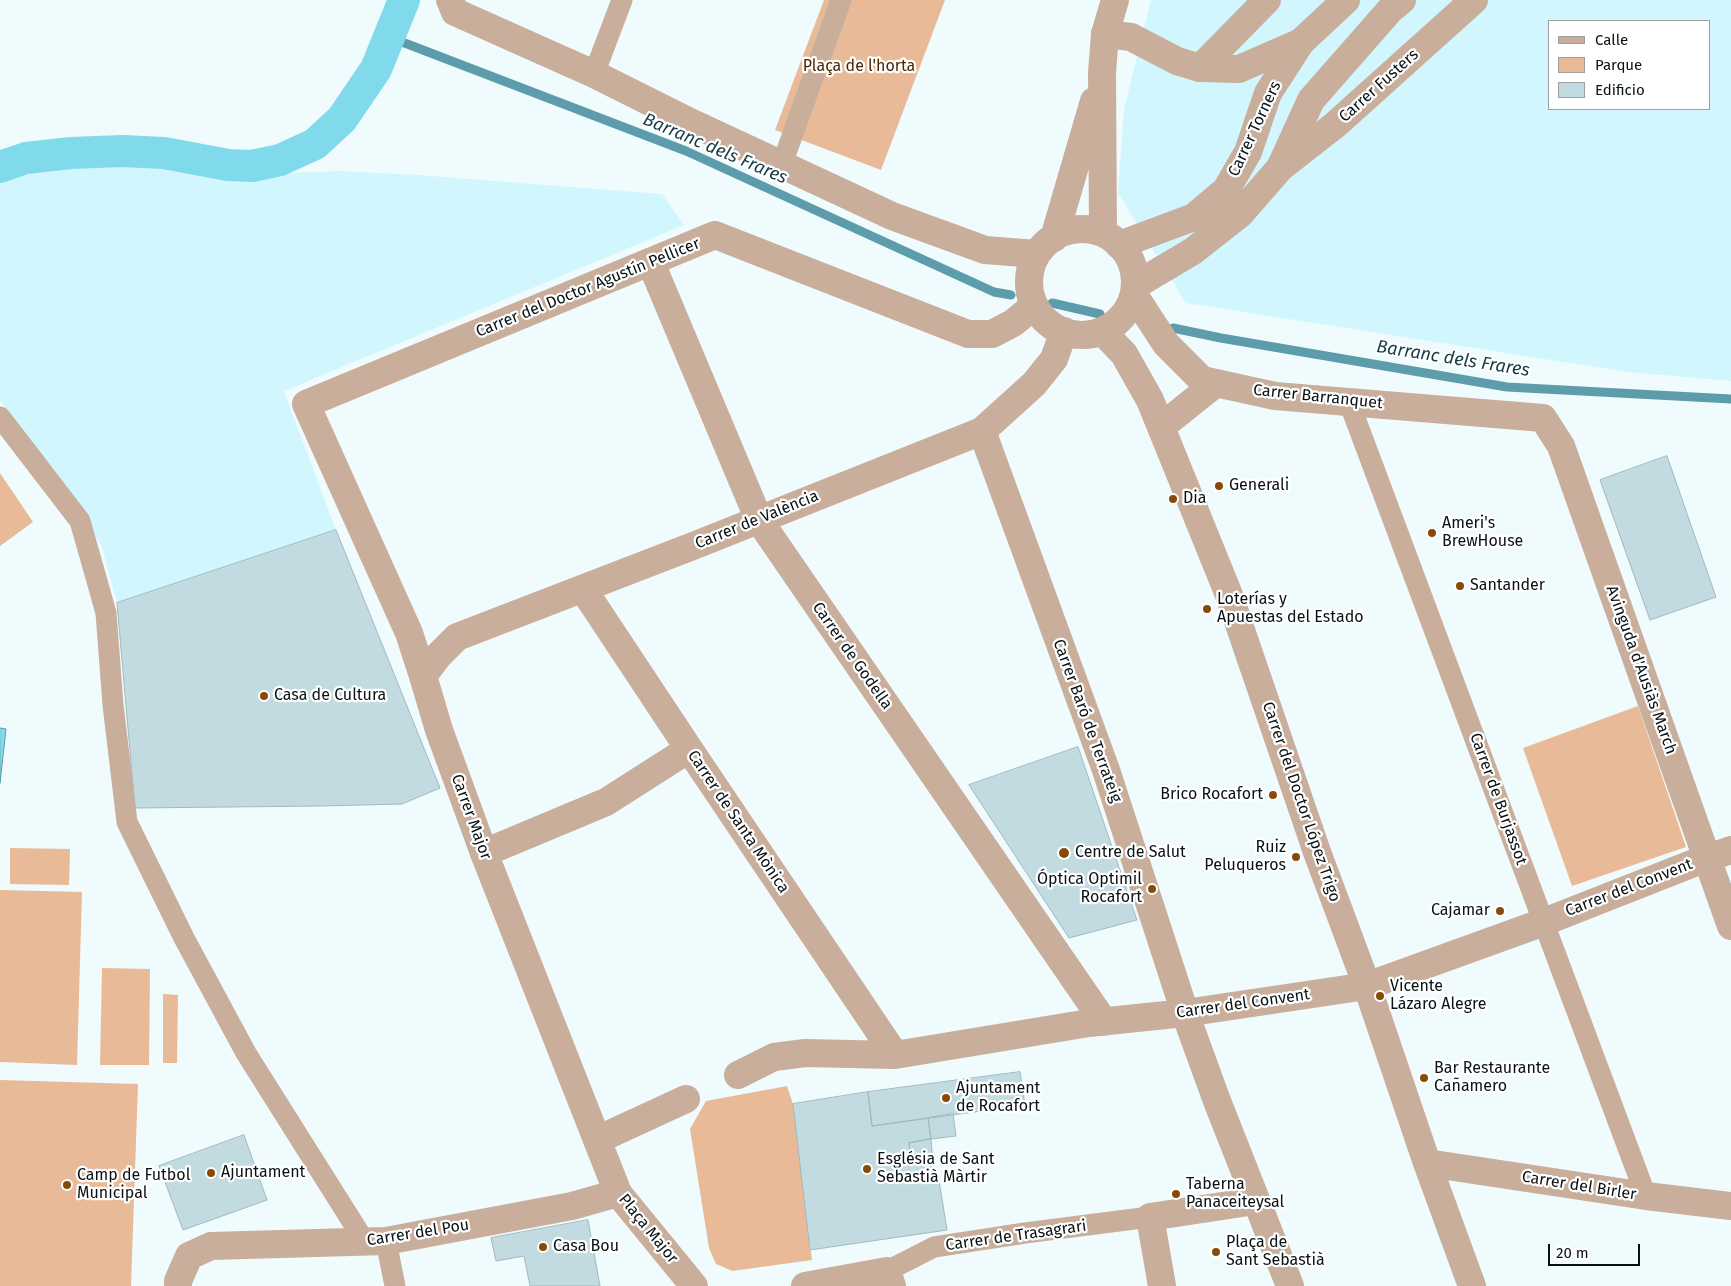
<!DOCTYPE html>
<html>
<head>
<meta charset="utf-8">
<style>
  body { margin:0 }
  #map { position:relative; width:1731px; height:1286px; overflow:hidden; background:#f0fbfd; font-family:"Fira Sans",sans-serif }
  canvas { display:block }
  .legend { position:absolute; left:1548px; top:20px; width:162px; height:90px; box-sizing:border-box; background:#fff; border:1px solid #9ca0a1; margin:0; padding:6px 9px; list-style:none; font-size:15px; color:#081113 }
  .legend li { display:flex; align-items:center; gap:10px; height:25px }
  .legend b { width:25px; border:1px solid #9ca0a1 }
  .scale { position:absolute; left:1548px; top:1244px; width:92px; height:22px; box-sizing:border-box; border:2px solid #081113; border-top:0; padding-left:6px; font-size:15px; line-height:18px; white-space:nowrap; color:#081113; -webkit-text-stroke:4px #fff; paint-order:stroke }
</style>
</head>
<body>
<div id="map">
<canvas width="1731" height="1286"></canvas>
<ul class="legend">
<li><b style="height:6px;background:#c8ae9b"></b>Calle</li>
<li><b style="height:14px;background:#e9ba97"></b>Parque</li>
<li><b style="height:14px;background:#c1dbe1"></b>Edificio</li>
</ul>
<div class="scale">20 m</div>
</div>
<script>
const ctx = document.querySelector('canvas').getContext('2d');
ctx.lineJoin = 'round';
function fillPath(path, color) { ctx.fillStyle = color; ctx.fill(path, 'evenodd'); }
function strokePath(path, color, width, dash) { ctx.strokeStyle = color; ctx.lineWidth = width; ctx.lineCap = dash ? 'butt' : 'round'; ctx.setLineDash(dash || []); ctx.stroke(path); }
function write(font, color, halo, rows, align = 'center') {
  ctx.font = font + ' "Fira Sans",sans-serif'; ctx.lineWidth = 4.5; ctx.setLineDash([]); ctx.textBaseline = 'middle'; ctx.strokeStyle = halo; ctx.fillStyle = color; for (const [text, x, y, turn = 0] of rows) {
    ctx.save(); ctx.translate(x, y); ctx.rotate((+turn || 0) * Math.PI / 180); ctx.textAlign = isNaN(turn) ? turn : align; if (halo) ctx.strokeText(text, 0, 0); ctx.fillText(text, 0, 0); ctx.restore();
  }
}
const built = new Path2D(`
  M 1151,0 L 1731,0 L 1731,381 L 1628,372 L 1186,303 L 1118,193 L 1124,109 ZM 1550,21 L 1710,21 L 1710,109 L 1550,109 Z
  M 122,160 L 237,175 L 339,171 L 418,175 L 662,194 L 684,225 L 284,391 L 336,530 L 117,603 L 102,547 L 94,534 L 89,522 L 0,401 L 0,178 L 26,166 Z`);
const green = new Path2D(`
  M 824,0 L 945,0 L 881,170 L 775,130 Z
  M 0,473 L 33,522 L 0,546 Z
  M 1638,706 L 1686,847 L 1572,886 L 1523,748 Z
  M 10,848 L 70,849 L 69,885 L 10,884 Z
  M 0,890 L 82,892 L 77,1065 L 0,1062 Z
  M 102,968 L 150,969 L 149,1065 L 100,1065 Z
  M 163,994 L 178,995 L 177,1063 L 163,1063 Z
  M 0,1080 L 138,1084 L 131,1286 L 0,1286 Z
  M 787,1086 L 793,1104 L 812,1260 L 732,1271 L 716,1264 L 709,1248 L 690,1129 L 706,1101 Z`);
const water = new Path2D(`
  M 0,728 L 6,729 L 0,783 Z`);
const stream = new Path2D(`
  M 402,42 L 686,151 L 994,292 L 1011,295
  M 1052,303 L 1100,314
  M 1173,328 L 1221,338 L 1507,387 L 1731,399`);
const canal = new Path2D(`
  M 0,167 L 26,158 L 71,153 L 122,151 L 164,153 L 228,165 L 252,166 L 280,160 L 315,144 L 342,119 L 376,69 L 404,0`);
const building = new Path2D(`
  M 1667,456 L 1716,597 L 1650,620 L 1600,480 Z
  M 336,530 L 440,788 L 402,804 L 320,806 L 135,808 L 117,603 Z
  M 1078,747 L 1137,920 L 1069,938 L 969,785 Z
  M 1020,1072 L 1025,1105 L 872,1126 L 868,1092 Z
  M 868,1092 L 872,1126 L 928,1118 L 931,1139 L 909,1143 L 912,1165 L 933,1163 L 935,1174 L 938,1174 L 947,1230 L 810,1250 L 793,1104 Z
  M 953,1114 L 956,1136 L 931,1139 L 928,1118 Z
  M 244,1135 L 267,1200 L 183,1230 L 159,1166 Z
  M 931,1139 L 933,1163 L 912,1165 L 909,1143 Z
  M 588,1220 L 600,1286 L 530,1286 L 524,1256 L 496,1261 L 491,1238 Z`);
const pedestrian = new Path2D(`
  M 594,74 L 622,0
  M 782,164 L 841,0
  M 1349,402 L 1646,1196
  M 0,417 L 80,521 L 106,613 L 113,705 L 127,822 L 184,938 L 246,1053 L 365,1242
  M 386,1241 L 395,1286
  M 887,1271 L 934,1247 L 1025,1233 L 1150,1217`);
const minor = new Path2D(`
  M 450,0 L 455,12 L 594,74 L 690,122 L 892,216 L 985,250 L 1036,254
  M 1105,34 L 1131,37 L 1177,61 L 1200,68 L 1239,69 L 1301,42
  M 1200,68 L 1267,0
  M 1280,168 L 1335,125 L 1474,0
  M 651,263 L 759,520 L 1104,1022
  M 1134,295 L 1166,344 L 1202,380 L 1275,396 L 1543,418 L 1561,446 L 1731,926
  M 1102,331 L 1124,354 L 1150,400 L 1229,595 L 1317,852 L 1367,986 L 1427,1163 L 1472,1286
  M 1161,427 L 1216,383
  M 982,431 L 1106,770 L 1185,1013 L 1217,1101 L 1290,1286
  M 583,589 L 689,749 L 895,1055
  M 423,676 L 409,633 L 306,404 L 715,235 L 968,334 L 992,334 L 1013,323 L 1034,306
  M 484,853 L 606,802 L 689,749
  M 738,1075 L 774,1057 L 805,1053 L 895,1055 L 1089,1023 L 1185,1013 L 1367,986 L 1544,922 L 1694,863 L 1731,850
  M 597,1140 L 686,1099
  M 1427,1163 L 1646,1196 L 1731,1206
  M 178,1286 L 178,1281 L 189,1256 L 211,1246 L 386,1241 L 572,1206 L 618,1193
  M 805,1286 L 887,1271 L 892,1286
  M 1162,1286 L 1150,1217 L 1255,1201`);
const tertiary = new Path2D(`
  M1029 282a53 53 0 1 1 106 0a53 53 0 1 1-106 0Z
  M 1103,233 L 1102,73 L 1105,34 L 1115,0
  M 1054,238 L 1094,101
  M 1119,245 L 1194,217 L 1226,190 L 1248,152 L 1268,93 L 1301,42 L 1346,0
  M 1136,285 L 1193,251 L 1240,214 L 1280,168 L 1311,100 L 1390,10 L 1402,0
  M 694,1286 L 618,1193 L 484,853 L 439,730 L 423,676 L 438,656 L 457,637 L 693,546 L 982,431 L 1034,384 L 1054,359 L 1064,331`);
const markers = [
  [1219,486,5,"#874a09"],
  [1173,499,5,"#874a09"],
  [1432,533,5,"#874a09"],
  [1460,586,5,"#874a09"],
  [1207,609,5,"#874a09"],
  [264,696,5,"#874a09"],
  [1273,795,5,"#874a09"],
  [1064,853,6,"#874a09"],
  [1296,857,5,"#874a09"],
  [1152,889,5,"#874a09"],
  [1500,911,5,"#874a09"],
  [1380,996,5,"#874a09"],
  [1424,1078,5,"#874a09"],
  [946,1098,5,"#874a09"],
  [867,1169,5,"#874a09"],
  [211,1173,5,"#874a09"],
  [67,1185,5,"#874a09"],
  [1176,1194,5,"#874a09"],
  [543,1247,5,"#874a09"],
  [1216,1252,5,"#874a09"]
];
const parkNames = [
  ["Plaça de l'horta",859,67]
];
const streetNames = [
  ["Carrer Fusters",1379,86,-42],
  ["Carrer Torners",1255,129,-65],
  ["Carrer del Doctor Agustín Pellicer",588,288,-22],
  ["Carrer Barranquet",1318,397,6],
  ["Carrer de València",757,520,-22],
  ["Carrer de Godella",852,656,55],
  ["Avinguda d'Ausiàs March",1641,670,70],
  ["Carrer Baró de Terrateig",1087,721,70],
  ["Carrer de Burjassot",1498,799,70],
  ["Carrer del Doctor López Trigo",1301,802,71],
  ["Carrer Major",471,817,70],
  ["Carrer de Santa Mònica",738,822,56],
  ["Carrer del Convent",1629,888,-21],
  ["Carrer del Convent",1243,1004,-8],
  ["Carrer del Birler",1579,1186,9],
  ["Plaça Major",648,1229,51],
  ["Carrer del Pou",418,1233,-9],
  ["Carrer de Trasagrari",1016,1236,-8]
];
const poiNames = [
  ["Generali",1229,486],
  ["Dia",1183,499],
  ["Ameri's",1442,524],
  ["BrewHouse",1442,542],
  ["Santander",1470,586],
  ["Loterías y",1217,600],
  ["Apuestas del Estado",1217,618],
  ["Casa de Cultura",274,696],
  ["Brico Rocafort",1263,795,"right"],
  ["Ruiz",1286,848,"right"],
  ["Peluqueros",1286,866,"right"],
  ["Centre de Salut",1075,853],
  ["Óptica Optimil",1142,880,"right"],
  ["Rocafort",1142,898,"right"],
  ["Cajamar",1490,911,"right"],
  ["Vicente",1390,987],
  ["Lázaro Alegre",1390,1005],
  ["Bar Restaurante",1434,1069],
  ["Cañamero",1434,1087],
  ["Ajuntament",956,1089],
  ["de Rocafort",956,1107],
  ["Església de Sant",877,1160],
  ["Sebastià Màrtir",877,1178],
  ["Ajuntament",221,1173],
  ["Camp de Futbol",77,1176],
  ["Municipal",77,1194],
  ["Taberna",1186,1185],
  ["Panaceiteysal",1186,1203],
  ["Plaça de",1226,1243],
  ["Sant Sebastià",1226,1261],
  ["Casa Bou",553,1247]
];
const waterNames = [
  ["Barranc dels Frares",715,149,23],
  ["Barranc dels Frares",1453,359,9]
];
fillPath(built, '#d2f6fe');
fillPath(green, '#e9ba97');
fillPath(water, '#81d9ec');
strokePath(water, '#5d9dab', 1);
strokePath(stream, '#5d9dab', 9);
strokePath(canal, '#81d9ec', 32);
fillPath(building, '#c1dbe1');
strokePath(building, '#a0b9bf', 1);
strokePath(pedestrian, '#c8ae9b', 21);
strokePath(minor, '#c8ae9b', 28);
strokePath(tertiary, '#c8ae9b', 28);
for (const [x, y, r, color] of markers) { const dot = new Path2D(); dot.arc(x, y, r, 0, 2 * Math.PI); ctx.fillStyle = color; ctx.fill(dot); strokePath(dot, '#fff', 2); }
write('16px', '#4b2603', '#fff', parkNames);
write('16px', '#081113', '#fff', streetNames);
write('16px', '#081113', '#fff', poiNames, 'left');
write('italic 18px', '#143d46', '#fff', waterNames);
</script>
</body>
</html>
